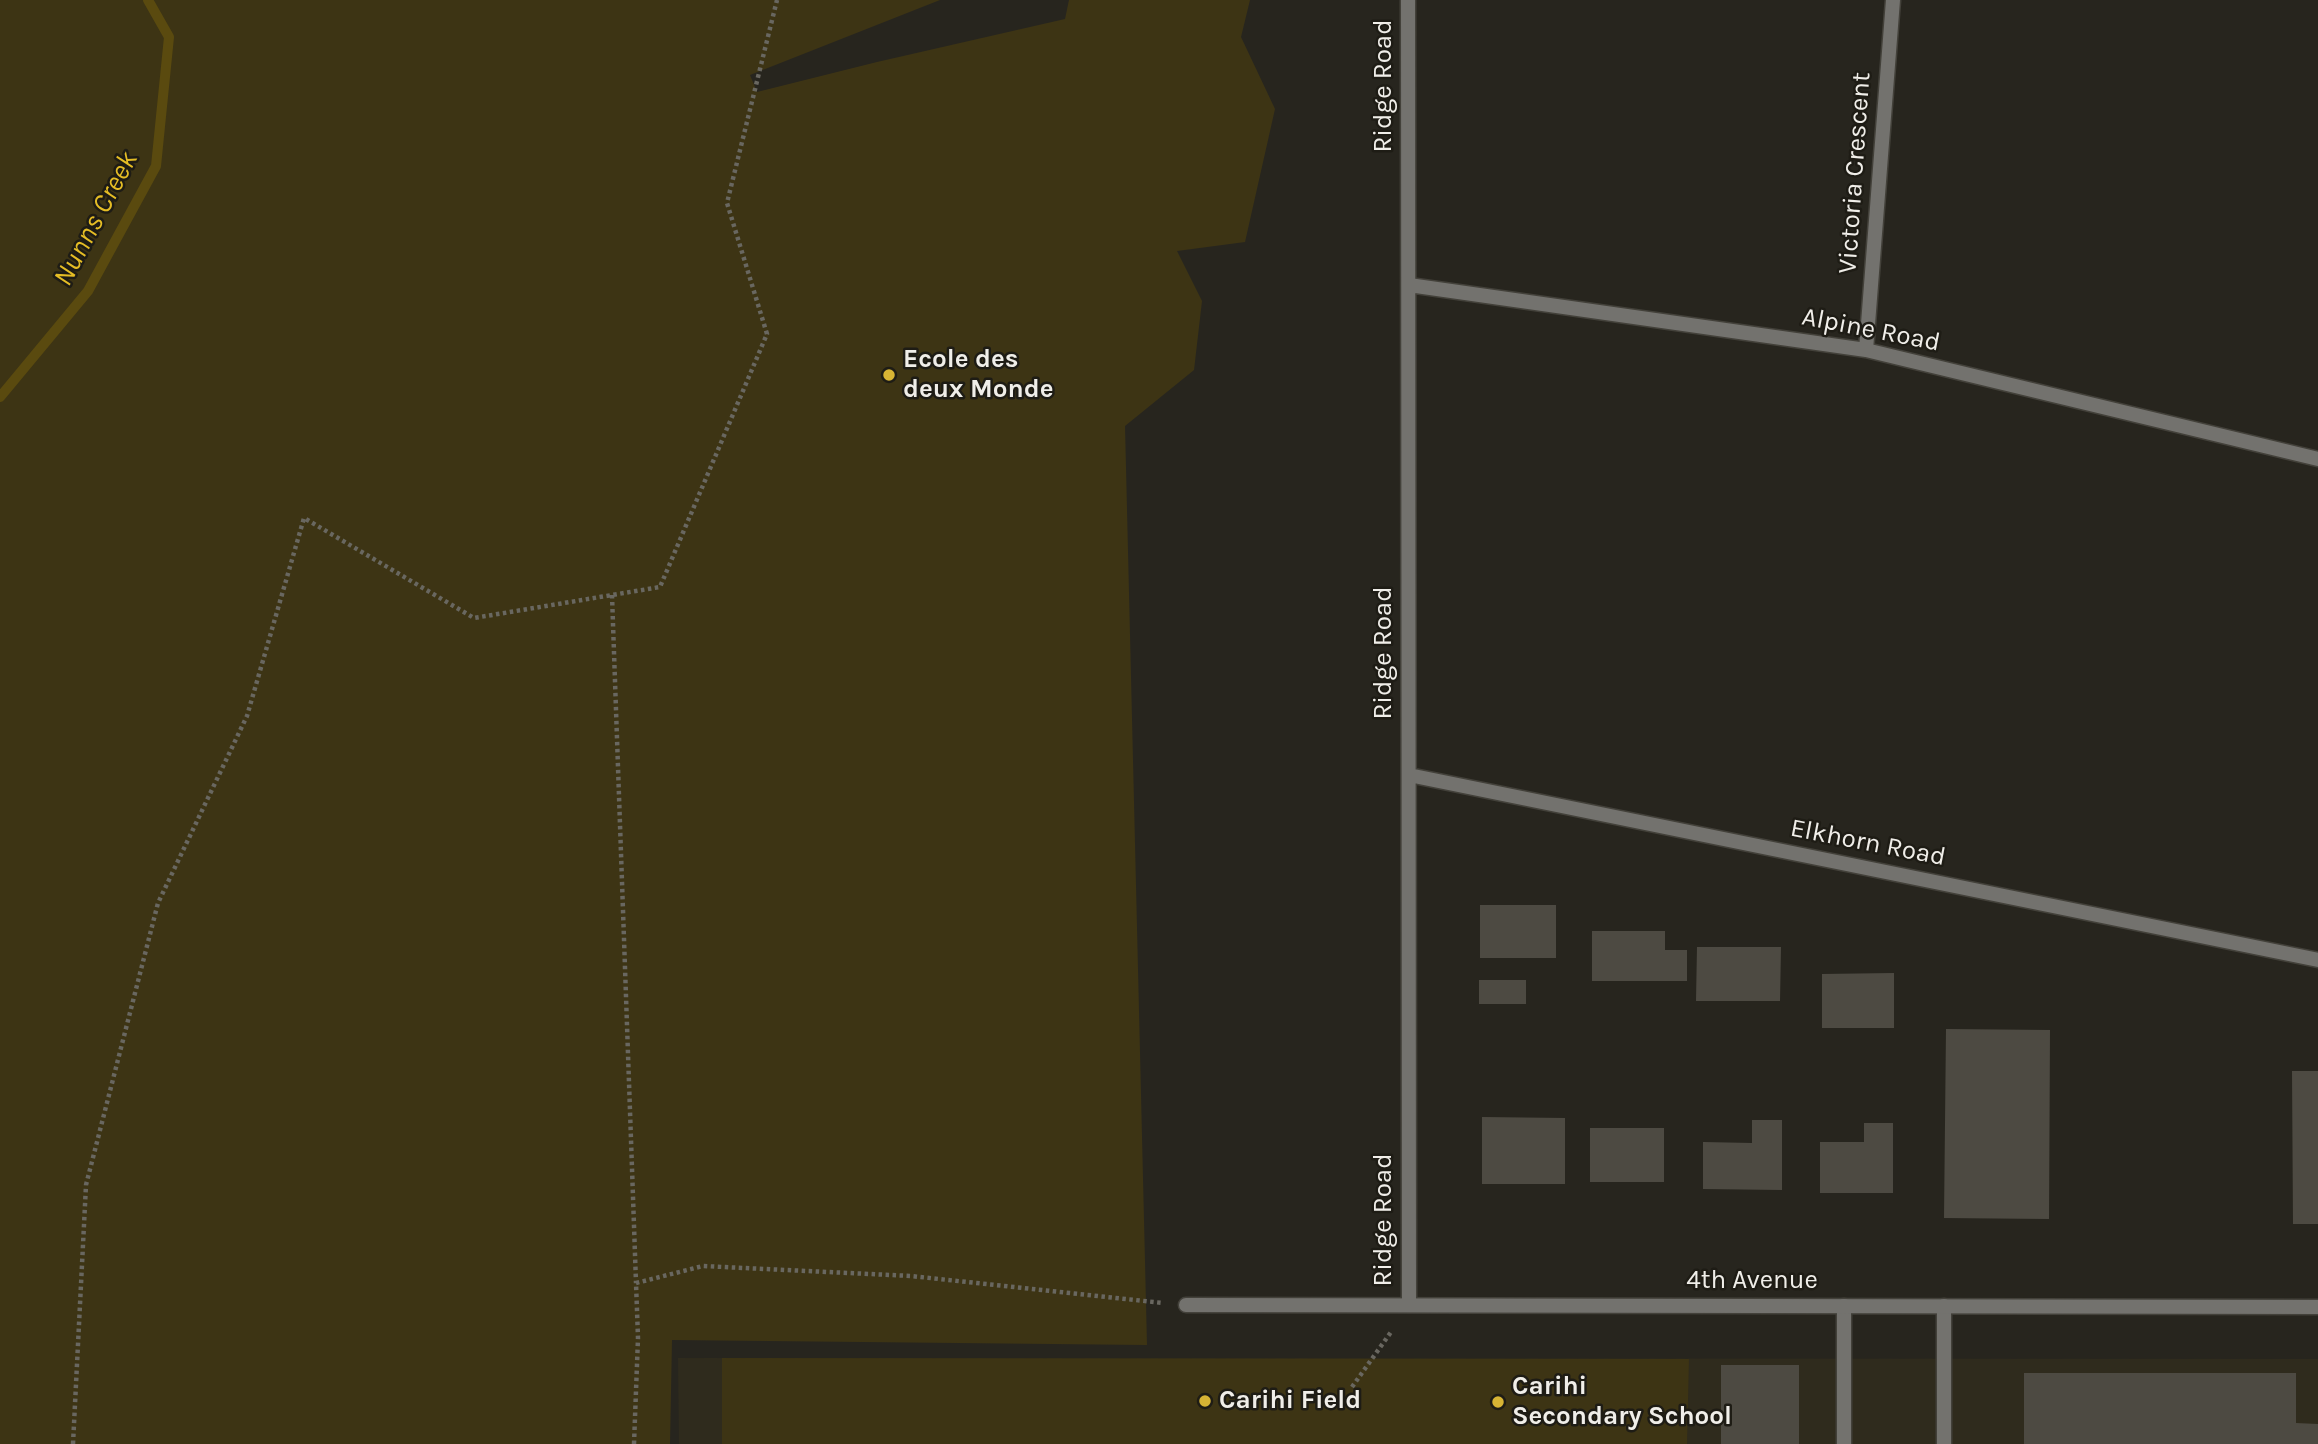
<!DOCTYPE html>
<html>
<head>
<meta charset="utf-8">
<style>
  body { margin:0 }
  canvas { display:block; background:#27251e }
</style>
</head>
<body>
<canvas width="2318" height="1444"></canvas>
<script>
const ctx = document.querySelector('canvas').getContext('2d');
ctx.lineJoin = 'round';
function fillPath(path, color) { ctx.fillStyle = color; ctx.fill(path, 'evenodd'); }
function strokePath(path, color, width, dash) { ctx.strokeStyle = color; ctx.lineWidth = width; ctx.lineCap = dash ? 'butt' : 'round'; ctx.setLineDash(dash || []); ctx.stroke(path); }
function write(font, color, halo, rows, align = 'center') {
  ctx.font = font + ' Karla,sans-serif'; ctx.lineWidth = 5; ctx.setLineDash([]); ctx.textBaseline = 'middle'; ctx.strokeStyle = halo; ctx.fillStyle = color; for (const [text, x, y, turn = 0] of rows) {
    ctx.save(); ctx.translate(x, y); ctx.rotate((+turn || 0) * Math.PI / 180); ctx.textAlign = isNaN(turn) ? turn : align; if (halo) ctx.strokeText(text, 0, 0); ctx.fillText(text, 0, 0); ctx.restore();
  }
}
const built = new Path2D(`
  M 678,1358 L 2318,1359 L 2318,1444 L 679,1444 Z`);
const green = new Path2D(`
  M 0,0 L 940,0 L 750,75 L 757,92 L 877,62 L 1065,19 L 1069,0 L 1250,0 L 1241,37 L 1275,109 L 1245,242 L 1177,251 L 1202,301 L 1194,370 L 1125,426 L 1147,1345 L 672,1340 L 670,1444 L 0,1444 Z
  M 722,1358 L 1689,1359 L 1687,1444 L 722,1444 Z`);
const stream = new Path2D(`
  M 0,397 L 88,291 L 156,166 L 169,37 L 148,0`);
const building = new Path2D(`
  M 1480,905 L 1556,905 L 1556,958 L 1480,958 Z
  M 1592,931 L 1665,931 L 1665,950 L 1687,950 L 1687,981 L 1592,981 Z
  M 1697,947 L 1781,947 L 1780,1001 L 1696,1001 Z
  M 1894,973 L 1894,1028 L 1822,1028 L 1822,974 Z
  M 1479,980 L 1526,980 L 1526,1004 L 1479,1004 Z
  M 1946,1029 L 2050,1030 L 2049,1219 L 1944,1218 Z
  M 2292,1071 L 2318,1071 L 2318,1224 L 2293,1224 Z
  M 1482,1117 L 1565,1118 L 1565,1184 L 1482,1184 Z
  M 1752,1120 L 1782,1120 L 1782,1190 L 1703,1189 L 1703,1142 L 1752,1143 Z
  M 1864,1123 L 1893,1123 L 1893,1193 L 1820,1193 L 1820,1142 L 1864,1142 Z
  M 1590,1128 L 1664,1128 L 1664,1182 L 1590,1182 Z
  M 1721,1365 L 1799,1365 L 1799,1444 L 1721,1444 Z
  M 2024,1373 L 2296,1373 L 2296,1423 L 2318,1424 L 2318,1444 L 2024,1444 Z`);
const path = new Path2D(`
  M 612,595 L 636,1283
  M 1352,1387 L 1391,1332
  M 73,1444 L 86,1185 L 158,903 L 247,716 L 304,518 L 474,618 L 660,587 L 767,334 L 727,203 L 777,0
  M 634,1444 L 638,1338 L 636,1283 L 703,1266 L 911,1276 L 1163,1303`);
const lane = new Path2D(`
  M 1844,1306 L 1844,1444
  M 1944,1306 L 1944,1444`);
const street = new Path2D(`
  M 1408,0 L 1409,1305
  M 1409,285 L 1866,350 L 2318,459
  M 1866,350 L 1893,0
  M 1409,775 L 2318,960
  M 1186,1305 L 2318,1307`);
const markers = [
  [889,375,7,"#d7b434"],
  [1205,1401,7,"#d7b434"],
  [1498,1402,7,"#d7b434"]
];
const streetNames = [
  ["Ridge Road",1384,86,-90],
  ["Victoria Crescent",1855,173,-86],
  ["Alpine Road",1871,330,11],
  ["Ridge Road",1384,653,-90],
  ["Elkhorn Road",1868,843,11],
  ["Ridge Road",1384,1220,-90],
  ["4th Avenue",1752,1281]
];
const poiNames = [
  ["Ecole des",903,360],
  ["deux Monde",903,390],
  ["Carihi",1512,1387],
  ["Secondary School",1512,1417],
  ["Carihi Field",1219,1401]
];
const waterNames = [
  ["Nunns Creek",96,219,-62]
];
fillPath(built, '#2f2b1d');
fillPath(green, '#3d3414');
strokePath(stream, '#5a4a0f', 10);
fillPath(building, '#4d4a42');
strokePath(lane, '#43413a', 17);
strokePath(street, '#43413a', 17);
strokePath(path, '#696760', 4.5, [3.5, 3.5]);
strokePath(lane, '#73726e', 14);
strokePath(street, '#73726e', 14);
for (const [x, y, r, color] of markers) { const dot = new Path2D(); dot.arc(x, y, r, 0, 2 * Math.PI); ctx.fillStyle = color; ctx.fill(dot); strokePath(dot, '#1e1c15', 2.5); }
write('26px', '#f0eee9', '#1e1c15', streetNames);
write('bold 26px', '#f0eee9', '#1e1c15', poiNames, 'left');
write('italic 28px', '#e5bd25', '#1e1c15', waterNames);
</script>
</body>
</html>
